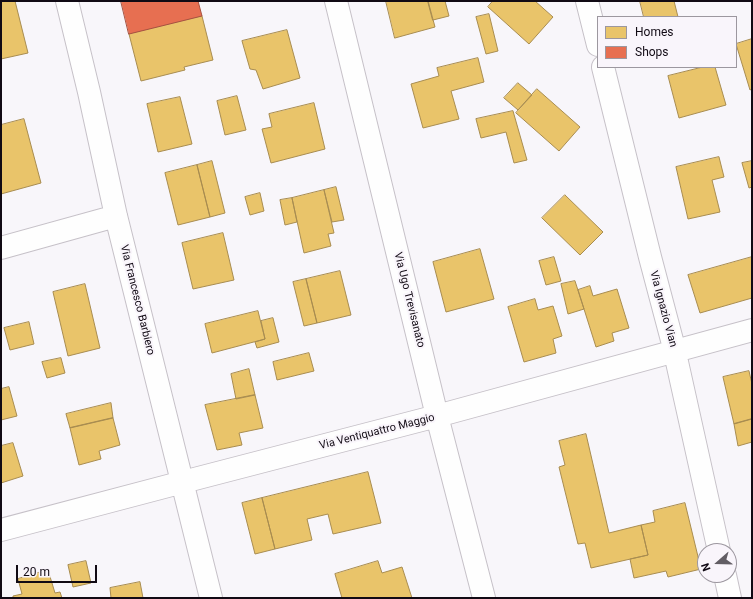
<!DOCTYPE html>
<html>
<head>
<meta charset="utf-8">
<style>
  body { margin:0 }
  #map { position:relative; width:753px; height:599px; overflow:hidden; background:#f8f6fa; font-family:Roboto,sans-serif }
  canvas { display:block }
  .frame { position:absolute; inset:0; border:2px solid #110a14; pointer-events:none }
  .legend { position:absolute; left:597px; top:16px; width:140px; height:52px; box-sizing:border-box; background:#f9f5fb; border:1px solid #9c979f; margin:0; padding:5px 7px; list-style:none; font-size:12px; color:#110a14 }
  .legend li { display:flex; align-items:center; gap:8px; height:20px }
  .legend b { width:20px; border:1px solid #9c979f }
  .north { position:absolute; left:697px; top:543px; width:40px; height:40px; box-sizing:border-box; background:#f9f5fb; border:1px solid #9c979f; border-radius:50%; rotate:250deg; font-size:11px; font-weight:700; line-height:16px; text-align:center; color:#110a14 }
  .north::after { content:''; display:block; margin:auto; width:14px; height:18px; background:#625d64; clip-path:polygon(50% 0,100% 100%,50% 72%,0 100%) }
  .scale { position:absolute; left:16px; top:565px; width:81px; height:18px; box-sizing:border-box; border:2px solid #110a14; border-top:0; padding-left:5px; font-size:12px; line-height:14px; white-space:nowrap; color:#110a14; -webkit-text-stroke:3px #f9f5fb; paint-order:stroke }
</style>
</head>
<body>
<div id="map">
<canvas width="753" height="599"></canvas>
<div class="frame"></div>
<ul class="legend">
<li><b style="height:11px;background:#e9c46a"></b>Homes</li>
<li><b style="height:11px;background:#e76f51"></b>Shops</li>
</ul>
<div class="north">N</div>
<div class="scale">20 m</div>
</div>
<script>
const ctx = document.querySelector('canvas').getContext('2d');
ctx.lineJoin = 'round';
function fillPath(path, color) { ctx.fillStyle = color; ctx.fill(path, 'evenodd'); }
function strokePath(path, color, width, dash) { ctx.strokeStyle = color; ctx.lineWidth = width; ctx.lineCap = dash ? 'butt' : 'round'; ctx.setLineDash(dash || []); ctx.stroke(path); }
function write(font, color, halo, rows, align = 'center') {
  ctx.font = font + ' Roboto,sans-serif'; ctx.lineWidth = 4; ctx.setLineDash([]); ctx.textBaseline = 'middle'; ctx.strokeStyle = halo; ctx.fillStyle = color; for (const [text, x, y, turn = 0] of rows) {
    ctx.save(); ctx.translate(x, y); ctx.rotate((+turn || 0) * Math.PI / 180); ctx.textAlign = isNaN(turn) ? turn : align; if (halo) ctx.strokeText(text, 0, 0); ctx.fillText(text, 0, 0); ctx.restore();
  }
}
const homes = new Path2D(`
  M 1,1 L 15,1 L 28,53 L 1,59 Z
  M 386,1 L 428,1 L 435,27 L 395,38 Z
  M 428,1 L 445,1 L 449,16 L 433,20 Z
  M 493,1 L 535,1 L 553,17 L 529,44 L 488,7 Z
  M 640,1 L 674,1 L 678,17 L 644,17 Z
  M 489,14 L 498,51 L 486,54 L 476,17 Z
  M 202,16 L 213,60 L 184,67 L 185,70 L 141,81 L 129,34 Z
  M 287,30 L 300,78 L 263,89 L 256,70 L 250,69 L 242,41 Z
  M 752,39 L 752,89 L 750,90 L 736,44 Z
  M 478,58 L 484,82 L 451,91 L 459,119 L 423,128 L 411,84 L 439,76 L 437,68 Z
  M 703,67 L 715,67 L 726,105 L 679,118 L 668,76 Z
  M 518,83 L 532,95 L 518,110 L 504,98 Z
  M 537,89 L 580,127 L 559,151 L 516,113 Z
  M 237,96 L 246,130 L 225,135 L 217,101 Z
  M 180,97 L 192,144 L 158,152 L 147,104 Z
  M 314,103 L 325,149 L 271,163 L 262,129 L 272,127 L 269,114 Z
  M 513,111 L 527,160 L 514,163 L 506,132 L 481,138 L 476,119 Z
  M 24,119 L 41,183 L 1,194 L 1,125 Z
  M 719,157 L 724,177 L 712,180 L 720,212 L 688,219 L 676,167 Z
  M 212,161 L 225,213 L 210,217 L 197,165 Z
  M 752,161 L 752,187 L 749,188 L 742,163 Z
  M 197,165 L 210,217 L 178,225 L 165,173 Z
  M 336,187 L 344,220 L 332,222 L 324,190 Z
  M 324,190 L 334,233 L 328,234 L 331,246 L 304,253 L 292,198 Z
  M 260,193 L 264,211 L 250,215 L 245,197 Z
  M 565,195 L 603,232 L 580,255 L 542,218 Z
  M 292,198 L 297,222 L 285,225 L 280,200 Z
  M 223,233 L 234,280 L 193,289 L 182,243 Z
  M 480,249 L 494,299 L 446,312 L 433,262 Z
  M 554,257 L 561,281 L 546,285 L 539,261 Z
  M 752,257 L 752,298 L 700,313 L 688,275 Z
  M 340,271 L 351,315 L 317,323 L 306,279 Z
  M 306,279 L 317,323 L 304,326 L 293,282 Z
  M 575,281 L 584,309 L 568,314 L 561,284 Z
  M 85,284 L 100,348 L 68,356 L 53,292 Z
  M 590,286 L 593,296 L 617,289 L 629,328 L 612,333 L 614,341 L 596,347 L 578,290 Z
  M 535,299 L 538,310 L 553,306 L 562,336 L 553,339 L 556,353 L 524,362 L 508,307 Z
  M 258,311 L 265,339 L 212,353 L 205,324 Z
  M 273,318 L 279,342 L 257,348 L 255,342 L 265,339 L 261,321 Z
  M 29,322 L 34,344 L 10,350 L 4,328 Z
  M 309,353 L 314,371 L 277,380 L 273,362 Z
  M 61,358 L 65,373 L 47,378 L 42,362 Z
  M 249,369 L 255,395 L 236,399 L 231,374 Z
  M 749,371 L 752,384 L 752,419 L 734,424 L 723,377 Z
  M 9,387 L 17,416 L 1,420 L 1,389 Z
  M 255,395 L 263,428 L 239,433 L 242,445 L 217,450 L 205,405 Z
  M 111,403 L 113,418 L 70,428 L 66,414 Z
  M 113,418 L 120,445 L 99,451 L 101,459 L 79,465 L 70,428 Z
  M 752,419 L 752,442 L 738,446 L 734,424 Z
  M 586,434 L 609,533 L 641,525 L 648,555 L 591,568 L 585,543 L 578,544 L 559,467 L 565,465 L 559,441 Z
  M 13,443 L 23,476 L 1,483 L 1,446 Z
  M 368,472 L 381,523 L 333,534 L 328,514 L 307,519 L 312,540 L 275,549 L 262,498 Z
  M 262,498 L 275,549 L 255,554 L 242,503 Z
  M 685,503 L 701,569 L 668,577 L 666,571 L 634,578 L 630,559 L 648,555 L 641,525 L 655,522 L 653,511 Z
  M 86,561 L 91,583 L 73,587 L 68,565 Z
  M 378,561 L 382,573 L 402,567 L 412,598 L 342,598 L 335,574 Z
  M 48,570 L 55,593 L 60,592 L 62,598 L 13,598 L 13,596 L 22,594 L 18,579 Z
  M 140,582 L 143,598 L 111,598 L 110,588 Z`);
const shops = new Path2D(`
  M 121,1 L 198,1 L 202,16 L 129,34 Z`);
const minor = new Path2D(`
  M 67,1 L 89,92 L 116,216 L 211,598
  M 336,1 L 437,416 L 484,598
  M 587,1 L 598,45
  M 603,67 L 650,257 L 673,344 L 719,551
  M 1,248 L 116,216
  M 1,530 L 183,482 L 437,416 L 752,330
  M 725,575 L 730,598`);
const streetNames = [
  ["Via Francesco Barbiero",137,300,76],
  ["Via Ugo Trevisanato",409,300,76],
  ["Via Ignazio Vian",663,309,75],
  ["Via Ventiquattro Maggio",377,432,-14]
];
fillPath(homes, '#e9c46a');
strokePath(homes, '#a88c50', 1);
fillPath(shops, '#e76f51');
strokePath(shops, '#a7513f', 1);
strokePath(minor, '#c6c1c8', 24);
strokePath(minor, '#fefefe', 22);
write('11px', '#110a14', '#f9f5fb', streetNames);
</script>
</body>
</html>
